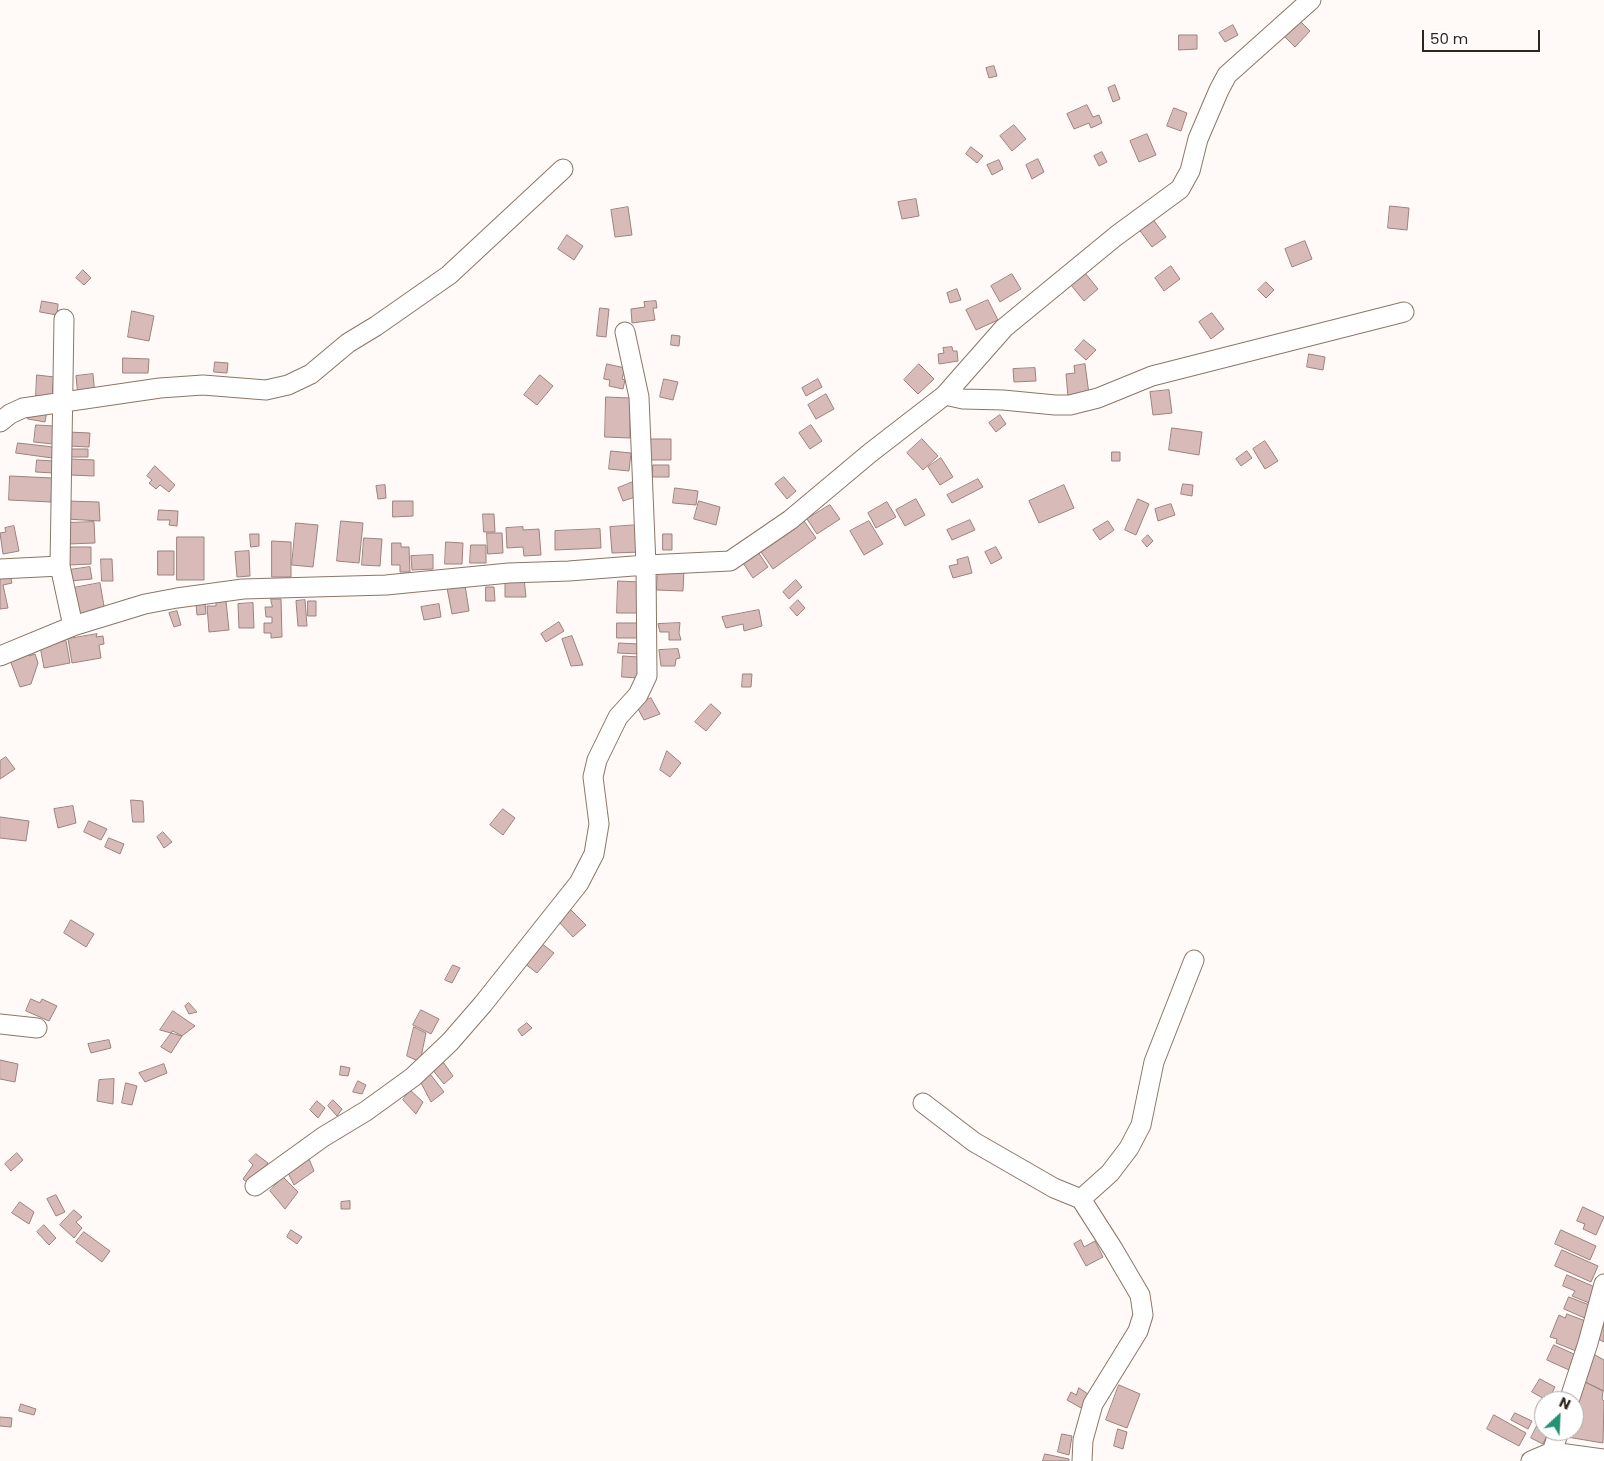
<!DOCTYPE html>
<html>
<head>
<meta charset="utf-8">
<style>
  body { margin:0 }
  #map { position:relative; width:1604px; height:1461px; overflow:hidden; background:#fffaf7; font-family:Poppins,sans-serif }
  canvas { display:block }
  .north { position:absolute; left:1534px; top:1391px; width:50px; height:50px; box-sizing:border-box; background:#fff; border:1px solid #aba8a5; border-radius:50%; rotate:25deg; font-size:14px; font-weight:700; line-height:20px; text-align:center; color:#2e251f }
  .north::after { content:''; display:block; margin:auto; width:18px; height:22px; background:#249374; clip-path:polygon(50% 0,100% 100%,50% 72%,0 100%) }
  .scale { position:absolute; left:1422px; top:30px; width:118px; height:22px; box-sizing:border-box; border:2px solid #2e251f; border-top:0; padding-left:6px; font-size:15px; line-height:18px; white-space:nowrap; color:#2e251f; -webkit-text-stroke:4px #fff; paint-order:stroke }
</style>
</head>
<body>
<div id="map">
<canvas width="1604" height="1461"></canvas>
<div class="north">N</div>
<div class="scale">50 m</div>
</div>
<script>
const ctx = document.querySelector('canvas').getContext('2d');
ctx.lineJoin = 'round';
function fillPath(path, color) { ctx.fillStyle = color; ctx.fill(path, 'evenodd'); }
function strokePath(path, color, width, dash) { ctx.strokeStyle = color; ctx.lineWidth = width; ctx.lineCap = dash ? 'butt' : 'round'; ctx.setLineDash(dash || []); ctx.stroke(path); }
const building = new Path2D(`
  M 1299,20 L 1310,31 L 1295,47 L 1283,35 Z
  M 1233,25 L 1238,35 L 1225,42 L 1219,33 Z
  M 1179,35 L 1197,35 L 1197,49 L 1179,50 Z
  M 994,66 L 997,76 L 989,78 L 986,68 Z
  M 1115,85 L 1120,99 L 1113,102 L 1108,88 Z
  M 1087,105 L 1093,117 L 1099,115 L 1102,123 L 1091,128 L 1089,123 L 1074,129 L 1067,114 Z
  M 1174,108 L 1187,113 L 1181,131 L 1167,126 Z
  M 1014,125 L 1026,139 L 1012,151 L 1000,136 Z
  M 1147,134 L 1156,155 L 1139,162 L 1130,141 Z
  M 971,147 L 983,156 L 977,163 L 966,154 Z
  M 1102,152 L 1107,162 L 1099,166 L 1094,156 Z
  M 1038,159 L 1044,172 L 1032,179 L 1026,165 Z
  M 999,160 L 1003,169 L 992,175 L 987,165 Z
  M 916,199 L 919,216 L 902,219 L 898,202 Z
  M 1390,206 L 1409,208 L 1407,230 L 1388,228 Z
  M 628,207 L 632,235 L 615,237 L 611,210 Z
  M 1152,218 L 1166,237 L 1152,247 L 1138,228 Z
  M 567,235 L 583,246 L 574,260 L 558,249 Z
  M 1305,241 L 1312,259 L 1292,267 L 1285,249 Z
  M 1171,266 L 1180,279 L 1164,291 L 1155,278 Z
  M 83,270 L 91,278 L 84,285 L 76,278 Z
  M 1085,273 L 1098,289 L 1084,301 L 1071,285 Z
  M 1012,274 L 1021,289 L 1000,302 L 991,286 Z
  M 1266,282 L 1274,290 L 1266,298 L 1258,290 Z
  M 957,289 L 961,300 L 950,303 L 947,293 Z
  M 988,300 L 998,320 L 976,330 L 966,310 Z
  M 42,301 L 58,304 L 57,315 L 40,312 Z
  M 656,301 L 657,308 L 653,308 L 655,320 L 632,323 L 631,309 L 645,307 L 644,302 Z
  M 600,308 L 609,309 L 606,337 L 597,336 Z
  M 132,311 L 154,316 L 149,341 L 128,337 Z
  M 1212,313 L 1224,329 L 1211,339 L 1199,322 Z
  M 672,335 L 680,336 L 679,346 L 671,345 Z
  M 1084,340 L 1096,350 L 1086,360 L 1075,350 Z
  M 952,347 L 953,351 L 957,351 L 958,361 L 939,364 L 938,354 L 944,353 L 943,348 Z
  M 1309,354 L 1325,357 L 1323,370 L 1307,367 Z
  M 123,358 L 149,359 L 148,373 L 123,373 Z
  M 215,362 L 228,363 L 227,373 L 214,372 Z
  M 607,364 L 625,368 L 622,379 L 625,380 L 623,389 L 609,386 L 610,380 L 604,379 Z
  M 919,364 L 934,379 L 918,394 L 904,380 Z
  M 1085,364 L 1089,394 L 1068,397 L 1066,374 L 1075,373 L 1074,366 Z
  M 1035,368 L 1036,381 L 1014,382 L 1013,369 Z
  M 93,374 L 95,396 L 78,397 L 76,376 Z
  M 37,375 L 54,377 L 52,397 L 36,396 Z
  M 540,375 L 553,386 L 537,405 L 524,395 Z
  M 664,379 L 678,382 L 673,400 L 660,397 Z
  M 818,379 L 822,387 L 806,396 L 802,388 Z
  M 1169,390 L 1172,413 L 1153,415 L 1150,392 Z
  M 826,394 L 834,409 L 816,419 L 808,405 Z
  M 606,397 L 630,398 L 630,438 L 605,437 Z
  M 28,409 L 47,411 L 45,422 L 28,419 Z
  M 1000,415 L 1006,424 L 996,432 L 989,423 Z
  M 36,425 L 55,426 L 53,444 L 34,442 Z
  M 811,425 L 822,441 L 810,449 L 799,433 Z
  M 1172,428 L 1202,432 L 1199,455 L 1169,450 Z
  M 67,432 L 90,433 L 89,447 L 68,446 Z
  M 647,439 L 671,439 L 671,460 L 647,460 Z
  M 922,439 L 938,456 L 923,470 L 907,453 Z
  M 1265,441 L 1278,461 L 1265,469 L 1253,449 Z
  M 18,443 L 53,447 L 52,458 L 16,453 Z
  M 68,449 L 88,449 L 88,457 L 68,457 Z
  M 611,451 L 631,453 L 629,471 L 609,469 Z
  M 1247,451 L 1252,458 L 1241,466 L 1236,459 Z
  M 1112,452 L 1120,452 L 1120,461 L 1112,461 Z
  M 941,458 L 953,477 L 940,485 L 928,467 Z
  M 70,459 L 94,460 L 94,476 L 70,475 Z
  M 37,460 L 54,461 L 53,473 L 36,472 Z
  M 653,465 L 669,465 L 669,477 L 653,477 Z
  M 155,466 L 175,485 L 169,492 L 160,485 L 156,489 L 149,483 L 152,480 L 147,476 Z
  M 10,476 L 52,478 L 51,502 L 9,500 Z
  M 784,477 L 796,491 L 787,499 L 775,484 Z
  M 978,479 L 983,487 L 952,503 L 947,495 Z
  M 633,482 L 638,496 L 623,501 L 618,488 Z
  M 1183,484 L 1193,485 L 1192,496 L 1181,494 Z
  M 385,485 L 386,498 L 378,499 L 376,486 Z
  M 1064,485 L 1074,508 L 1039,523 L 1029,501 Z
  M 675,488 L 698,491 L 696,505 L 673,503 Z
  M 916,499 L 925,515 L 905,526 L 896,510 Z
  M 1138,499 L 1149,504 L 1136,535 L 1125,530 Z
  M 66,501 L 99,502 L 100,521 L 66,519 Z
  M 393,501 L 413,501 L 413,516 L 393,517 Z
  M 699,501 L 720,507 L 716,525 L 694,519 Z
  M 887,502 L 896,517 L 876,528 L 868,513 Z
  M 1171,504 L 1175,515 L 1158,521 L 1155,509 Z
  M 830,505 L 840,519 L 817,534 L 807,519 Z
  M 159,510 L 178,511 L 177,526 L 169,525 L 170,520 L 158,520 Z
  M 483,514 L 494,514 L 495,532 L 484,532 Z
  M 802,518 L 816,538 L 773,569 L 759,549 Z
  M 970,520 L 975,530 L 952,540 L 947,530 Z
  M 341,521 L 363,523 L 359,563 L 337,561 Z
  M 869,521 L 883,544 L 864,555 L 850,531 Z
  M 1108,521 L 1114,530 L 1100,540 L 1093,530 Z
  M 94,522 L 95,543 L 68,544 L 67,523 Z
  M 296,523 L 318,525 L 313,567 L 292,565 Z
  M 639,525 L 641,552 L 612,553 L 610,527 Z
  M 14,526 L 19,551 L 3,554 L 0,533 L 6,532 L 5,528 Z
  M 523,527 L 523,530 L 539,529 L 541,555 L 524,556 L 523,547 L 507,548 L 506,528 Z
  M 600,529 L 601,548 L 555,550 L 555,531 Z
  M 487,533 L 502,533 L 503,553 L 488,554 Z
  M 250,534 L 259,534 L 259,546 L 251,547 Z
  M 663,534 L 672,534 L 672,550 L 663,550 Z
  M 1148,535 L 1153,541 L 1147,547 L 1142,541 Z
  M 177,537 L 204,537 L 204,580 L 177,580 Z
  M 364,538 L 382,539 L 380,566 L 362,565 Z
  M 272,541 L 291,542 L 291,577 L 272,577 Z
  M 446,542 L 463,543 L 462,564 L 445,564 Z
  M 392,543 L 401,543 L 401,547 L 409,547 L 410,572 L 400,572 L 400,565 L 392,565 Z
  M 471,545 L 486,545 L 486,563 L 470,563 Z
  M 68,547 L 91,547 L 91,564 L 69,565 Z
  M 996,547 L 1002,558 L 991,564 L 985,552 Z
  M 158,551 L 174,551 L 174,575 L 158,575 Z
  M 249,551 L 250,576 L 237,577 L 235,552 Z
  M 758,552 L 768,567 L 753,578 L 743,563 Z
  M 433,555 L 433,569 L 412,570 L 411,556 Z
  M 968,557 L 972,573 L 953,578 L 949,566 L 958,564 L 957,560 Z
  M 101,559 L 112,559 L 113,581 L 102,581 Z
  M 90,567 L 92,579 L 70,581 L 69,570 Z
  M 658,569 L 684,570 L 683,591 L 657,590 Z
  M 9,570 L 12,583 L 3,585 L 8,608 L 0,609 L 0,571 Z
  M 524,578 L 526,597 L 505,597 L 505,580 Z
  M 796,580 L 802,587 L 789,599 L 783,592 Z
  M 618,581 L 639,582 L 638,613 L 617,613 Z
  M 100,583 L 105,612 L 78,617 L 73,588 Z
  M 465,585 L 469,611 L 452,614 L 447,588 Z
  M 486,587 L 494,587 L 495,601 L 486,601 Z
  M 271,599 L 281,599 L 282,637 L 271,638 L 271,633 L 264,633 L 264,623 L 272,623 L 272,617 L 266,617 L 265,607 L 272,607 Z
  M 305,600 L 307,626 L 298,626 L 296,601 Z
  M 798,600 L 805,608 L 797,616 L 790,608 Z
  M 226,601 L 229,630 L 209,632 L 207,606 L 216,606 L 216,602 Z
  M 308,601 L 316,601 L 316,616 L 308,616 Z
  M 205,603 L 206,614 L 197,615 L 196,604 Z
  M 253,603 L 254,628 L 239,628 L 238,604 Z
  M 439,604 L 441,617 L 424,620 L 421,607 Z
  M 759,610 L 762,626 L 744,631 L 743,624 L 726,628 L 722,617 Z
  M 177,611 L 181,625 L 174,627 L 169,613 Z
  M 559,622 L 564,631 L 546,642 L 541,634 Z
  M 617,623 L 639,623 L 638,638 L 617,638 Z
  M 680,623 L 679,633 L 681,640 L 669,640 L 669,632 L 660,632 L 658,624 Z
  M 97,634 L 96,637 L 103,636 L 104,644 L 99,645 L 101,658 L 72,663 L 68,639 Z
  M 572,636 L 583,665 L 571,666 L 562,639 Z
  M 66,641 L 70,663 L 44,668 L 40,646 Z
  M 619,643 L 638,644 L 639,654 L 618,653 Z
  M 678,649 L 680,658 L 676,659 L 675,666 L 661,666 L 659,650 Z
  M 28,654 L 29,656 L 35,654 L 38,663 L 31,684 L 20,687 L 10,660 Z
  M 623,656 L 639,657 L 638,678 L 622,677 Z
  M 743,674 L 752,674 L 751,687 L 742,687 Z
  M 651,698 L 660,714 L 644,720 L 636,705 Z
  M 711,704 L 721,713 L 706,731 L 695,722 Z
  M 667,751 L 681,763 L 670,777 L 660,770 Z
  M 6,757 L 15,769 L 0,779 L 0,761 Z
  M 131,800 L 143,801 L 144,822 L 133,822 Z
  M 73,806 L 76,823 L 58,828 L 54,809 Z
  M 503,809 L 515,818 L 503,835 L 490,825 Z
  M 0,817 L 29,821 L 26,841 L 0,838 Z
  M 89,821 L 107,829 L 101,840 L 84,832 Z
  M 163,832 L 172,842 L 164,848 L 157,837 Z
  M 109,838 L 124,844 L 120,854 L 105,847 Z
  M 571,910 L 586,925 L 573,937 L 559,922 Z
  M 71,920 L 94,934 L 86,947 L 64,933 Z
  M 537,940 L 554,953 L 537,973 L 520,960 Z
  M 453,965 L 460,968 L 452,983 L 445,980 Z
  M 31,999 L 40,1003 L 42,999 L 57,1006 L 49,1021 L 26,1011 Z
  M 189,1003 L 197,1012 L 189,1014 L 185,1006 Z
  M 421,1010 L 439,1019 L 431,1034 L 413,1025 Z
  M 173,1011 L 195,1026 L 182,1036 L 160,1030 Z
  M 527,1023 L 532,1028 L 522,1036 L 518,1030 Z
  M 414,1027 L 426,1033 L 420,1062 L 407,1056 Z
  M 173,1031 L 182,1036 L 171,1053 L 161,1047 Z
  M 109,1040 L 111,1048 L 91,1053 L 88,1044 Z
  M 441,1059 L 453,1076 L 444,1084 L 431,1068 Z
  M 0,1060 L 18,1064 L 15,1082 L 0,1079 Z
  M 164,1064 L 167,1073 L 145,1082 L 139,1073 Z
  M 341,1066 L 350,1068 L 348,1076 L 340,1075 Z
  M 427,1070 L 444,1092 L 431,1102 L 418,1077 Z
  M 114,1079 L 113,1104 L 97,1101 L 99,1080 Z
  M 358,1081 L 366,1085 L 362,1094 L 353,1092 Z
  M 126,1083 L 137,1086 L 132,1105 L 122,1103 Z
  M 410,1090 L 423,1102 L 416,1114 L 403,1100 Z
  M 333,1100 L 342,1109 L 337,1116 L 328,1106 Z
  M 317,1101 L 325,1108 L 318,1118 L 310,1110 Z
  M 17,1153 L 23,1160 L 11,1171 L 5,1164 Z
  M 256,1154 L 268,1163 L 250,1185 L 243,1179 L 253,1165 L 249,1161 Z
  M 307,1154 L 314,1171 L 294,1185 L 285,1167 Z
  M 283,1177 L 298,1192 L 285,1209 L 270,1191 Z
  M 56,1195 L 65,1212 L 56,1216 L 47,1199 Z
  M 350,1201 L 350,1209 L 341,1209 L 341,1202 Z
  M 20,1202 L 34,1212 L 29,1224 L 12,1213 Z
  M 1583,1207 L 1604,1217 L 1596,1235 L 1583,1229 L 1585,1224 L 1577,1221 Z
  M 74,1210 L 82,1217 L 76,1222 L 82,1228 L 74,1238 L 60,1225 Z
  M 44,1225 L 56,1238 L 49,1245 L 37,1232 Z
  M 291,1230 L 302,1237 L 297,1244 L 287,1237 Z
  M 1561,1230 L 1596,1246 L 1590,1260 L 1555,1244 Z
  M 84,1232 L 110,1251 L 102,1262 L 76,1242 Z
  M 1081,1240 L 1084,1247 L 1095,1241 L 1103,1257 L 1086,1266 L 1074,1244 Z
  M 1562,1250 L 1598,1266 L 1591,1282 L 1555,1266 Z
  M 1567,1275 L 1595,1287 L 1589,1303 L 1572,1296 L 1575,1291 L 1563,1286 Z
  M 1569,1297 L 1592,1306 L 1587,1319 L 1564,1309 Z
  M 1567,1314 L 1588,1322 L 1576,1351 L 1556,1343 L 1557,1339 L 1550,1337 L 1559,1315 L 1565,1318 Z
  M 1604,1324 L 1604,1342 L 1598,1339 Z
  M 1554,1345 L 1576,1355 L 1569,1370 L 1547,1360 Z
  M 1595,1355 L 1604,1360 L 1604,1391 L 1579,1379 Z
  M 1540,1379 L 1555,1387 L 1548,1401 L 1532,1392 Z
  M 1583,1381 L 1603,1391 L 1602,1399 L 1604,1401 L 1603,1443 L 1561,1436 L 1563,1431 L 1574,1431 L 1574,1405 Z
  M 1119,1385 L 1140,1394 L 1127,1428 L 1106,1420 Z
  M 1079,1388 L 1088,1394 L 1085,1399 L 1088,1401 L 1083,1409 L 1067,1400 L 1071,1392 L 1076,1395 Z
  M 21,1404 L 36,1409 L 34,1415 L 19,1411 Z
  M 1515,1413 L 1532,1421 L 1528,1429 L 1511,1420 Z
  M 1494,1415 L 1526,1433 L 1519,1446 L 1487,1429 Z
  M 0,1417 L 12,1418 L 11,1427 L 0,1426 Z
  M 1541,1418 L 1544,1419 L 1544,1431 L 1549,1431 L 1543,1444 L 1531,1438 Z
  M 1118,1429 L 1127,1432 L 1123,1449 L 1114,1446 Z
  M 1062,1434 L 1072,1436 L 1069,1455 L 1058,1452 Z
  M 1045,1454 L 1069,1459 L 1069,1461 L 1043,1461 Z`);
const minor = new Path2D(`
  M 64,319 L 60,566 L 73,626
  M 945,395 L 963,399 L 1003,400 L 1055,405 L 1070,405 L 1098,398 L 1152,376 L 1404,312
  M 0,422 L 10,414 L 23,408 L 160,388 L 203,385 L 266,390 L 288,385 L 311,374 L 348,343 L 376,326 L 449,275 L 563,169
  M 0,569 L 60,566
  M 0,656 L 73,626 L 145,604 L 177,598 L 243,589 L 386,585 L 509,573 L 569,571 L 646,565 L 730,561 L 790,520 L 870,453 L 945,395 L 1004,328 L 1116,236 L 1180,189 L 1190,171 L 1198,139 L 1219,90 L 1227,75 L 1311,0
  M 0,1024 L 37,1028
  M 923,1103 L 974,1142 L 1054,1188 L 1081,1199 L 1113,1249 L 1140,1295 L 1143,1315 L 1138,1331 L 1093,1404 L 1083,1440 L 1082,1461
  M 255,1186 L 323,1137 L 366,1111 L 413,1077 L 450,1042 L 483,1004 L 579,883 L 594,854 L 599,824 L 593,777 L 597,760 L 618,717 L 638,695 L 647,676 L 646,565 L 639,397 L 625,332
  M 1081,1199 L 1110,1173 L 1129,1148 L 1141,1125 L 1154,1062 L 1194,960
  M 1569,1401 L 1588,1343 L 1604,1284
  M 1552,1452 L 1604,1459
  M 1552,1452 L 1559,1431
  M 1531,1461 L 1552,1452`);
fillPath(building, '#d8bbb8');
strokePath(building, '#9c827e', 1);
strokePath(minor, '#8b7668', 21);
strokePath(minor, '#fff', 19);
</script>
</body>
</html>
